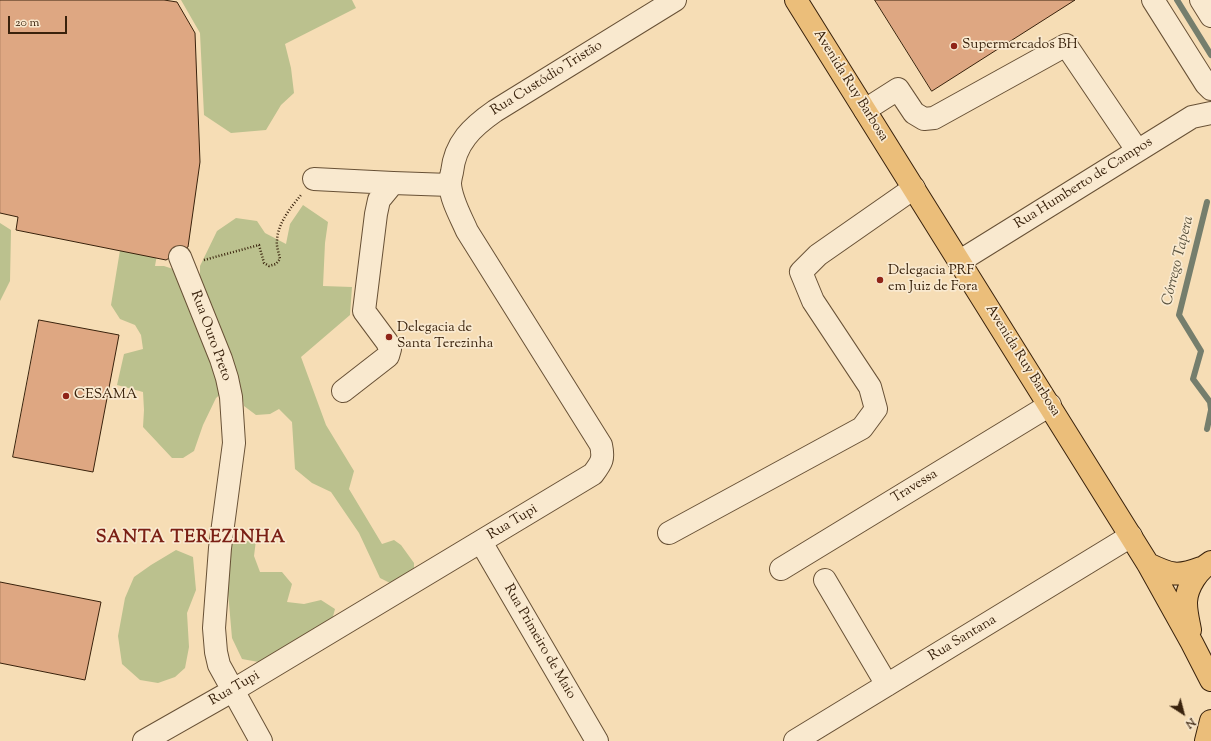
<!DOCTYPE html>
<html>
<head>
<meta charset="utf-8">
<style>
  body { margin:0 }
  #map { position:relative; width:1211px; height:741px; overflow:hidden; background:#f6ddb5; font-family:"Sorts Mill Goudy",serif }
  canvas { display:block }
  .north { position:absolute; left:1163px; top:693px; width:40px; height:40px; -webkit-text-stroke:3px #f9e9cf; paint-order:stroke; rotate:144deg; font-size:11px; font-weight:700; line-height:16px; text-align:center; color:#39220c }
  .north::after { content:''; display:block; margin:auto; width:14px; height:18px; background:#39220c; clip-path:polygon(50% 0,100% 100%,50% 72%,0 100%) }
  .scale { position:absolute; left:8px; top:16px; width:59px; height:18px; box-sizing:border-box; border:2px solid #39220c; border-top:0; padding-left:5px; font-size:12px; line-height:14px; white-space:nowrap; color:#39220c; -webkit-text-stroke:3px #f9e9cf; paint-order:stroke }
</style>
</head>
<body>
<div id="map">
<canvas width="1211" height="741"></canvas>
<div class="north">N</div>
<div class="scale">20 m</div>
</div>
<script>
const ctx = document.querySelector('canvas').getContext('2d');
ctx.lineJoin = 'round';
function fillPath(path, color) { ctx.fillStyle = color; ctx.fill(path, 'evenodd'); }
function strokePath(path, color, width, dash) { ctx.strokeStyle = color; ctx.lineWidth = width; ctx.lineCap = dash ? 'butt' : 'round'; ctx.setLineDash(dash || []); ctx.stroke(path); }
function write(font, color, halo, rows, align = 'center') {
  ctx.font = font + ' "Sorts Mill Goudy",serif'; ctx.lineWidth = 3.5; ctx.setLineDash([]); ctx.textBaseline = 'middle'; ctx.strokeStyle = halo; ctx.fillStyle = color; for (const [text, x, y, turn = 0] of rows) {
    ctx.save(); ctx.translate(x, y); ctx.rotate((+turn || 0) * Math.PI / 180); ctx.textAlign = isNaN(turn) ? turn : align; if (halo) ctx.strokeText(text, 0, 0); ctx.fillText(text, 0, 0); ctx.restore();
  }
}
const green = new Path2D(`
  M 181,0 L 352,0 L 356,8 L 285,44 L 291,68 L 294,93 L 281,105 L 266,130 L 231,133 L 204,115 L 200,33 Z
  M 303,205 L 328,222 L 325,243 L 323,286 L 352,287 L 350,315 L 301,357 L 326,425 L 354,471 L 349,489 L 382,544 L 394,540 L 401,545 L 414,563 L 414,571 L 392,584 L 380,578 L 359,533 L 331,492 L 312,483 L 295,469 L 292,422 L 279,409 L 270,414 L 256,415 L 244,406 L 240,384 L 207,303 L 200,277 L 200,266 L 217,231 L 236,218 L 257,221 L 265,233 L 286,244 L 290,224 Z
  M 0,223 L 11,230 L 10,281 L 0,301 Z
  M 123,232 L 159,243 L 155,266 L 164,266 L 179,271 L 223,392 L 216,398 L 203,425 L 194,451 L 183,458 L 172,458 L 143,427 L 144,410 L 143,392 L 117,385 L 124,354 L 143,349 L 141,335 L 135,325 L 120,319 L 111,305 Z
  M 229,532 L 241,542 L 256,540 L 254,556 L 260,572 L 282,572 L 292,584 L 287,602 L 304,604 L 321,600 L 335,609 L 331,624 L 264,663 L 242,659 L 232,638 L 228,592 Z
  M 176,550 L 193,557 L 196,590 L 187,613 L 189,647 L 185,668 L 175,677 L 158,683 L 140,680 L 122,664 L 118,636 L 125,598 L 134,577 L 151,565 Z`);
const stream = new Path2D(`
  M 1177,0 L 1211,55
  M 1207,202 L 1179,315 L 1201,351 L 1193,379 L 1210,402 L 1211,409
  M 1207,429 L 1211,410`);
const building = new Path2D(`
  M 0,0 L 164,0 L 177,2 L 195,33 L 200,162 L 188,247 L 166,260 L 16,230 L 18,217 L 0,213 Z
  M 875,0 L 1075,0 L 932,91 Z
  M 39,320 L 119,335 L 93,472 L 13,457 Z
  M 0,582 L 101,602 L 85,680 L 0,663 Z`);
const path = new Path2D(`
  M 204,260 L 259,245 L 264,263 L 269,266 L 276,264 L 280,259 C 279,253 276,246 277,240 C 278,223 291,207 301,195`);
const minor = new Path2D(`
  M 1153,0 L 1206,84 L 1211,89
  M 1201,0 L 1211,16
  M 865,110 L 898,89 L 914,113 L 924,119 L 934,118 L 1066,45 L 1137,150
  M 314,179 L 393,183 L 450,185
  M 180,257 L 221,359 L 227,378 L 231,397 L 234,443 L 220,548 L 214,628 L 216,652 L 219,665 L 261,741
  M 960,261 L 1192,117 L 1211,113
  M 343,391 L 388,356 L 390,349 L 387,342 L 364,311 L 376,214 L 379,200 L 393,183
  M 669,533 L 862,428 L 876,409 L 870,387 L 813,301 L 801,272 L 818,255 L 914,188
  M 481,542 L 597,741
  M 781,569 L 1050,405
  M 825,580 L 887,685
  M 144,741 L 232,691 L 593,474 C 602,462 604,459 601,445 L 467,231 C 461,217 451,200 450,184 C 450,180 451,176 452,172 C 455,143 472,127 495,111 L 675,0
  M 795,741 L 1131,536`);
const major = new Path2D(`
  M 796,0 L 1148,564 L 1192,643 L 1211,680
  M 1148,564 C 1171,575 1177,577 1201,568
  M 1190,630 C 1186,609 1182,598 1194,579 C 1199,571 1203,567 1211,562
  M 1206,741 L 1211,721`);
const markers = [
  [954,46,4,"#8f2418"],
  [880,280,4,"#8f2418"],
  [389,337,4,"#8f2418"],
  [66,396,4,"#8f2418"]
];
const poiNames = [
  ["Supermercados BH",962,46],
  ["Delegacia PRF",888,272],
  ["em Juiz de Fora",888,288],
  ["Delegacia de",397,329],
  ["Santa Terezinha",397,345],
  ["CESAMA",74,396]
];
const streetNames = [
  ["Rua Custódio Tristão",547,79,-32],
  ["Avenida Ruy Barbosa",850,86,58],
  ["Rua Humberto de Campos",1084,184,-32],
  ["Rua Ouro Preto",210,336,70],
  ["Avenida Ruy Barbosa",1022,361,58],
  ["Travessa",915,487,-32],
  ["Rua Tupi",513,523,-31],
  ["Rua Santana",963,639,-31],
  ["Rua Primeiro de Maio",539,642,60],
  ["Rua Tupi",235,689,-30]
];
const waterNames = [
  ["Córrego Tapera",1179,261,-76]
];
const districtNames = [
  ["SANTA TEREZINHA",191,539]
];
fillPath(green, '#bbc18e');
strokePath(stream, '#757e6d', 6);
fillPath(building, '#dea782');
strokePath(building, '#39220c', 1);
strokePath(minor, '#685136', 24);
strokePath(major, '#39220c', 24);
strokePath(path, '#39220c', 2.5, [1, 2]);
strokePath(minor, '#f9e9cf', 22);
strokePath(major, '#ebbe7a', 22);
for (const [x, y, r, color] of markers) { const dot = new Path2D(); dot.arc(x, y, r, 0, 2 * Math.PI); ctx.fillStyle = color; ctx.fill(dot); strokePath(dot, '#f9e9cf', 1.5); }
write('14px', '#39220c', '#f9e9cf', poiNames, 'left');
write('14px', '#39220c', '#f9e9cf', streetNames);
write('italic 15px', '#57503c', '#f9e9cf', waterNames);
ctx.letterSpacing = '1px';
write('bold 18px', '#7a1f14', '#f9e9cf', districtNames);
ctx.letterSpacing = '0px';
</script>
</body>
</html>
